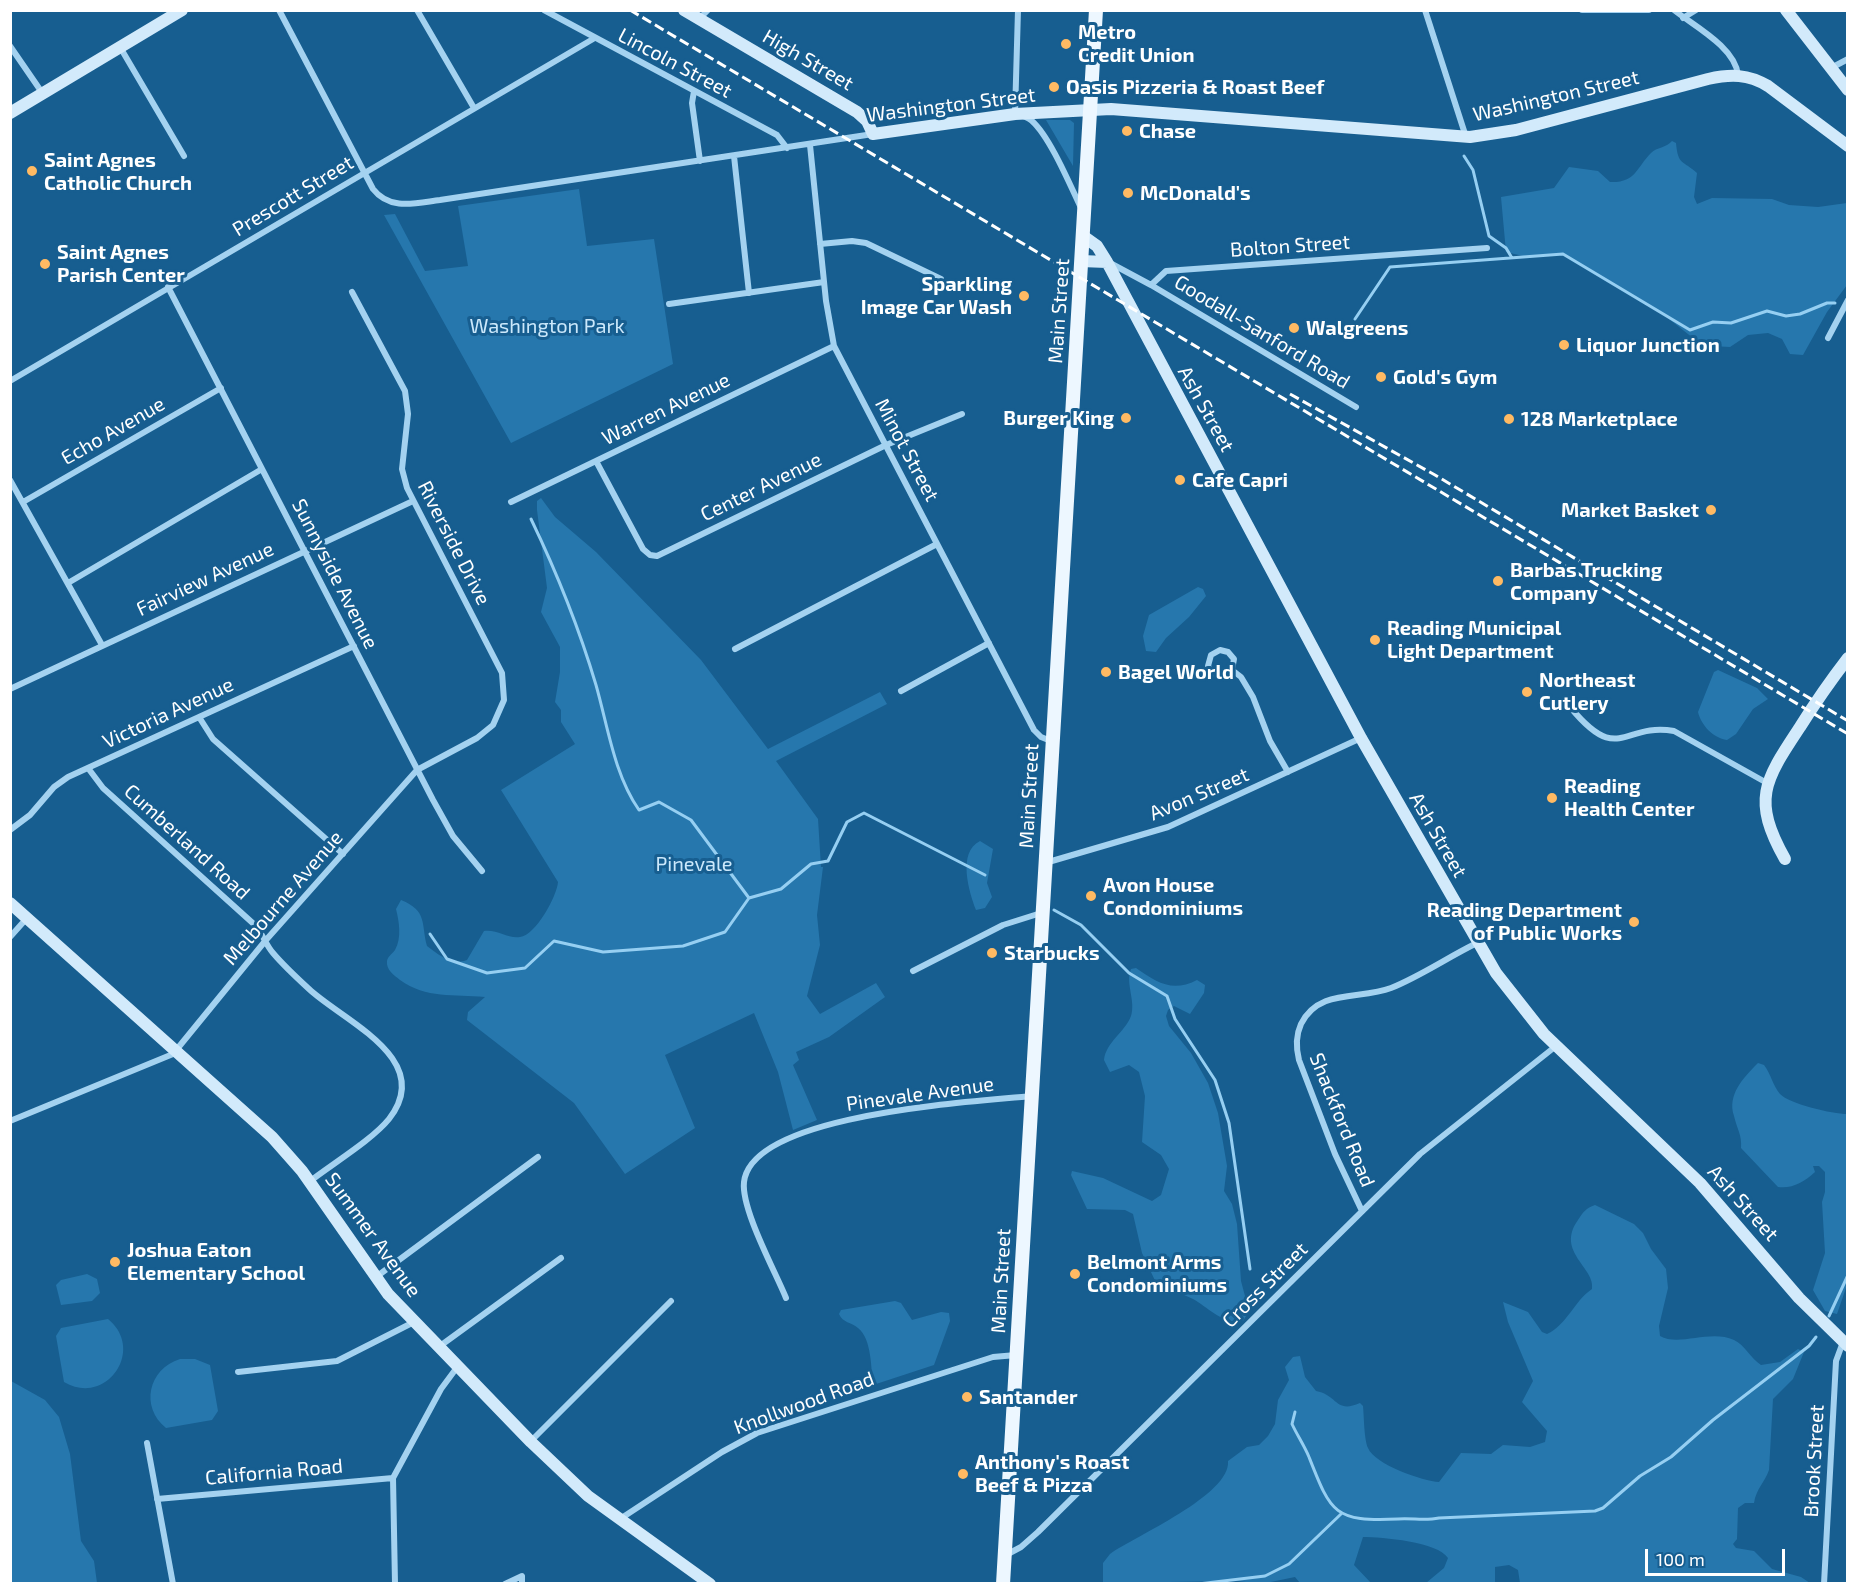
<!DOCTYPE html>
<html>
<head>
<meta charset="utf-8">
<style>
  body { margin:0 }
  #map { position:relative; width:1858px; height:1594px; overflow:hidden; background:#175e90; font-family:"Exo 2",sans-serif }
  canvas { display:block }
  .frame { position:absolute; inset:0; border:12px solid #fff; pointer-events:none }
  .scale { position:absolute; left:1645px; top:1549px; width:140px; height:27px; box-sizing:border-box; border:3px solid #fff; border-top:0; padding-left:8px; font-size:18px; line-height:21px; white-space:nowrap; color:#fff; -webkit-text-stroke:4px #175e90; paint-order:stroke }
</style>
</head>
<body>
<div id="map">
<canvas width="1858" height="1594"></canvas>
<div class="frame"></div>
<div class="scale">100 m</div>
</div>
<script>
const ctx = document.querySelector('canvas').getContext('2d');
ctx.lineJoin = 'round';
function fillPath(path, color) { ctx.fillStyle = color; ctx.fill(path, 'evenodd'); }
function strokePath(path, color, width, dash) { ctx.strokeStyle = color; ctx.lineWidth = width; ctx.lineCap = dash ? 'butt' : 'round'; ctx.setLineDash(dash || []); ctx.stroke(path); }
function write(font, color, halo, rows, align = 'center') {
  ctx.font = font + ' "Exo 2",sans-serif'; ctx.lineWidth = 6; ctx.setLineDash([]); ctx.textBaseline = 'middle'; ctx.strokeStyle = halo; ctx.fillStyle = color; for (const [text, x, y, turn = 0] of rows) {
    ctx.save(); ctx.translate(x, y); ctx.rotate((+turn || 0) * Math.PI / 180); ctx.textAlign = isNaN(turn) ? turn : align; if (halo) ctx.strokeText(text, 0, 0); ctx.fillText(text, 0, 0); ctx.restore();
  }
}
const green = new Path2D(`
  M 1046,120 L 1070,120 L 1074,123 L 1073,166 Z
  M 1672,141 L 1676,143 C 1678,166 1683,160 1697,173 L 1694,197 L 1697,204 L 1712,198 L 1772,199 L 1789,205 L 1818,207 L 1847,203 L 1847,285 L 1827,312 L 1803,355 L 1790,354 L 1782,339 L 1768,333 L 1748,335 L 1730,347 L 1712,346 L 1698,342 L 1664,315 L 1564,255 L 1523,256 L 1506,252 L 1501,197 L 1554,188 L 1569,167 L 1598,171 L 1610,182 C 1636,183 1636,168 1651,153 C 1657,147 1666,148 1672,141 Z
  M 579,189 L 587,246 L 654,239 L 673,364 L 511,443 L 384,215 L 395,214 L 425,271 L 468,266 L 458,206 Z
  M 541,498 L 555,517 L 596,552 L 701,660 L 768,749 L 880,692 L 887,704 L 776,761 L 818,819 L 821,867 L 823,867 L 817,915 L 820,945 L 807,996 L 820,1014 L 876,983 L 885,997 L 829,1037 L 796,1052 L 799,1060 L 793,1065 L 817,1120 L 793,1130 L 778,1072 L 754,1013 L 665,1055 L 695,1128 L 625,1174 L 574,1103 L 467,1020 L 468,1012 L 485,997 C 454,994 426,999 400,980 C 394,975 386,970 387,961 C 388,956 392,954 395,950 C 402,938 399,921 396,909 L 401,900 C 428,911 421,924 427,946 C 439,955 452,966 467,960 L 484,931 C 497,929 508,939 520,937 C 536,935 557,896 558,882 L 501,790 L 575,744 L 561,722 L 561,710 L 555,702 L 560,672 L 560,647 L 541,612 L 547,588 L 537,510 L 537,501 Z
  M 1198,587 L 1203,589 L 1206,596 L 1189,617 L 1166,638 L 1156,652 L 1146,651 L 1143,636 L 1149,615 Z
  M 1718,670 L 1757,688 L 1768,699 L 1753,709 L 1736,734 L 1727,740 C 1713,738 1701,725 1698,712 L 1714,672 Z
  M 980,841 L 993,849 L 987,883 L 992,897 L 985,908 L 976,910 C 969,892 957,852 980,841 Z
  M 1136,968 C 1156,982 1172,993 1197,980 L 1205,985 L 1204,993 L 1190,1014 L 1174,1006 L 1168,1010 L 1166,1016 L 1169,1026 L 1191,1053 L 1208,1083 L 1218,1113 L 1227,1166 L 1224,1191 L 1232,1204 L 1237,1224 L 1241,1281 L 1249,1311 L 1243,1321 C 1223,1325 1209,1308 1193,1299 C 1181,1293 1170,1289 1158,1287 L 1142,1253 L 1133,1214 L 1125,1210 L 1087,1209 L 1071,1175 L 1072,1171 L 1103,1178 L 1152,1201 L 1161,1195 L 1169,1169 L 1161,1155 L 1142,1142 L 1145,1096 L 1139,1072 L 1129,1065 L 1110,1072 L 1104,1060 C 1106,1042 1125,1032 1131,1016 C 1136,1001 1125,983 1131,969 Z
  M 1758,1063 L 1764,1065 C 1771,1074 1773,1086 1780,1094 C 1789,1104 1833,1114 1847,1114 L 1847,1285 L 1837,1314 L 1825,1311 L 1813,1290 L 1825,1253 L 1822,1202 L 1825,1192 L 1825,1172 L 1819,1166 L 1813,1166 L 1815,1172 C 1804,1182 1792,1189 1778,1187 L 1741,1148 C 1742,1135 1737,1129 1734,1116 C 1727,1095 1743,1078 1758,1063 Z
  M 1595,1205 L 1634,1224 L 1643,1233 L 1651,1249 L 1666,1269 L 1668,1288 L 1659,1326 L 1660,1336 C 1679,1347 1710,1329 1734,1340 C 1745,1345 1750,1358 1761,1365 L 1780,1362 L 1798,1349 L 1804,1352 L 1793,1379 L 1773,1399 L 1769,1470 C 1765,1482 1756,1489 1754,1503 L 1745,1503 L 1738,1508 L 1737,1539 L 1733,1544 L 1736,1548 L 1754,1551 L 1772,1569 L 1801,1577 L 1810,1583 L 1520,1583 L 1518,1570 L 1509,1565 L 1495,1567 L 1495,1583 L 1426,1583 L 1444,1568 L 1448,1558 C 1438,1542 1382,1537 1363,1537 L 1354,1565 L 1371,1583 L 1300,1583 L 1295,1577 L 1261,1584 L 1238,1581 L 1103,1583 L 1103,1563 L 1110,1554 C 1135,1536 1231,1495 1228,1461 L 1247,1447 L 1259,1445 L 1268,1436 L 1275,1424 L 1278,1400 L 1289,1380 L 1285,1367 L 1293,1357 L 1300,1356 L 1305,1377 L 1316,1391 C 1338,1395 1335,1414 1360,1403 L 1363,1406 C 1364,1416 1364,1439 1368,1448 C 1375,1465 1423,1481 1439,1482 L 1461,1453 L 1491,1454 L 1503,1445 L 1530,1447 L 1545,1442 L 1547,1431 L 1522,1402 L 1533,1381 L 1508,1322 L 1503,1302 L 1528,1312 L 1542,1332 L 1547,1334 C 1567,1325 1574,1301 1592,1289 C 1596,1268 1555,1252 1578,1220 C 1583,1212 1586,1208 1595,1205 Z
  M 87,1274 L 97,1279 L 100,1293 L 92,1301 L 61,1305 L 56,1285 L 61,1280 Z
  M 895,1301 L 901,1303 L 912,1320 L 941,1312 L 949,1313 L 950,1321 L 934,1365 L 873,1385 C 871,1369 872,1339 858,1328 C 851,1322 843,1323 839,1314 L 841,1310 Z
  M 108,1319 C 146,1350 106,1407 64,1382 L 56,1336 L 61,1328 Z
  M 180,1359 L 195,1359 L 210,1365 L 218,1411 L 212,1420 L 166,1428 C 140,1407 148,1369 180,1359 Z
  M 11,1381 L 45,1400 L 59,1417 L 70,1454 L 81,1541 L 94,1561 L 97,1583 L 11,1583 Z`);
const stream = new Path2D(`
  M 1464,156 L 1473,170 L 1489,236 L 1506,248 L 1512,258
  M 1355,319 L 1390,267 L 1563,254 L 1690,330 L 1713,322 L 1731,323 L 1767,311 L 1786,316 L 1800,314 L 1827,303 L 1835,303
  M 531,519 C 557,573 579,628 596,685 C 608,727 614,774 639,810 L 659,802 L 691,820 L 749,898 L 781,889 L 811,864 L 828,861 L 847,822 L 864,813 L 985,875
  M 1054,910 L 1081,925 L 1129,973 L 1167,996 L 1175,1019 L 1215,1080 L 1229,1123 L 1250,1269
  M 430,934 L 447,959 L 487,973 L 525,968 L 554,941 L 603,952 L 683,946 L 725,932 L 749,898
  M 1829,1316 L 1848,1275
  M 1295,1412 L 1292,1424 C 1297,1435 1304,1445 1309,1457 C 1331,1513 1334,1522 1398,1519 C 1413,1518 1425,1521 1439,1518 L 1595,1511 L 1603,1508 L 1640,1476 L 1671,1457 L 1713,1420 L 1809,1346 L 1816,1337
  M 1198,1584 L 1265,1576 L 1289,1564 L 1341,1514`);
const street = new Path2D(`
  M 279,10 L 373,189 C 390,211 416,203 440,200 L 873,134
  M 417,10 L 474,108
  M 544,10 L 777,135 L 787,148
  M 1018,10 L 1015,114 C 1021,115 1027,116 1032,121 C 1050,137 1070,185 1081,208
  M 1425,10 L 1466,137
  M 1582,10 L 1649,10
  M 1674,10 C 1694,26 1735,47 1738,75
  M 1683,18 L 1696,10
  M 699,19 L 708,10
  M 10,46 L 43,94
  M 120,47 L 184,156
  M 1831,68 L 1848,59
  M 694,91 L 692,103 L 700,161
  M 810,145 L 826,301 L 834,346 L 1034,730 L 1041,737 L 1051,741
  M 734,156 L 749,293
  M 820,244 L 852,241 L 866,243 L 941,279
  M 1110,263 L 1151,285 L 1166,271 L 1487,248
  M 1151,285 L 1356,407
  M 168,287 L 433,800 L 453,836 L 482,871
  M 669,304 L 824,282
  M 1828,338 L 1848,300
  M 10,381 L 593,39
  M 596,461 L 643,549 L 650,555 L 657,556 L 886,445 L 962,414
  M 10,480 L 102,645
  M 23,502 L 221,388
  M 511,502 L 834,346
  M 68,583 L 262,469
  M 735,649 L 937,544
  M 1232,670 L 1234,659 L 1228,652 L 1220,650 L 1211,655 L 1208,666 L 1212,673 L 1223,676 L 1232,670 L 1241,677 L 1253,697 L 1270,741 L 1288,772
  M 10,689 L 413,501
  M 901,691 L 989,643
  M 1571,708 C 1619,766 1623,722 1674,731 L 1767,783
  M 199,717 L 213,739 L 343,854
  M 88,768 L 103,788 L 256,926 C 263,935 266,945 273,953 C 284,966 297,978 309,989 C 343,1021 436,1059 389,1119 C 372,1140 332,1164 309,1182
  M 10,830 L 30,815 L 54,787 L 68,777 L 354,646
  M 1045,863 L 1168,827 L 1361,738
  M 10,937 L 27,918
  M 913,971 L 1003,925 L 1041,913
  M 10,1121 L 173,1054 L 266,940 L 417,770 L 477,738 L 493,725 L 504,700 L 502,673 L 407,488 L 402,469 L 408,414 L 405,391 L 352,292
  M 1362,1211 L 1335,1154 L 1299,1060 C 1296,1048 1296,1035 1301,1024 C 1319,988 1360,1000 1391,988 C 1421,976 1448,957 1477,943
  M 376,1277 L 538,1157
  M 786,1298 C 775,1271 741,1209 744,1182 C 752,1113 976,1102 1031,1096
  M 440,1346 L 561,1258
  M 238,1372 L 337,1361 L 414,1322
  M 531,1441 L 671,1301
  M 147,1443 L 173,1584
  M 157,1499 L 393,1478
  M 620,1519 L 722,1452 L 757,1433 L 993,1357 L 1016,1355
  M 1006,1555 L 1021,1547 L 1038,1532 L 1420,1154 L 1556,1046
  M 395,1584 L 393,1478 L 441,1389 L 458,1366
  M 505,1584 L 522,1576 L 522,1584
  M 1824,1584 L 1836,1361 L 1843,1342`);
const secondary = new Path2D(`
  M 684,10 L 857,112 L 867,121 L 873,134 L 1015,114 L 1111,109 L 1470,137 L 1516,130 L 1708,79 C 1731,74 1748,74 1768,86 L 1848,146
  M 1786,10 L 1848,90
  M 10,113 L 182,10
  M 1083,236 L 1097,246 L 1107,262 L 1361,738 L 1496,973 L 1544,1034 L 1700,1183 L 1799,1298 L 1848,1346
  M 1081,261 L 1107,262
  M 1785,859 C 1751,799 1765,780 1800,727 C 1815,703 1831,680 1848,658
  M 10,903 L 272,1137 L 302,1171 L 388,1294 L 531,1442 L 588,1496 L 710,1584`);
const primary = new Path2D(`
  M 1003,1584 L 1096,10`);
const rail = new Path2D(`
  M 630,10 L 1848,734
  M 1290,394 L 1435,475 L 1848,721`);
const markers = [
  [1066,44,6,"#ffba63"],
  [1054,87,6,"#ffba63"],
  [1127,131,6,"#ffba63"],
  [32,171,6,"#ffba63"],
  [1128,193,6,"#ffba63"],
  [45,264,6,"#ffba63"],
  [1024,296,6,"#ffba63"],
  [1294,328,6,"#ffba63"],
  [1564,345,6,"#ffba63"],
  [1381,377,6,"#ffba63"],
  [1126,418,6,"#ffba63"],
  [1509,419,6,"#ffba63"],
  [1180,480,6,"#ffba63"],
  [1711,510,6,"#ffba63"],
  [1498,581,6,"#ffba63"],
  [1375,640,6,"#ffba63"],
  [1106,672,6,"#ffba63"],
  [1527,692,6,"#ffba63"],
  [1552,798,6,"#ffba63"],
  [1091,896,6,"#ffba63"],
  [1634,922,6,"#ffba63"],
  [992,953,6,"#ffba63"],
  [115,1262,6,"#ffba63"],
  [1075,1274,6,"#ffba63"],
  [967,1397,6,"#ffba63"],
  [963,1474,6,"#ffba63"]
];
const poiNames = [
  ["Metro",1078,32],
  ["Credit Union",1078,55],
  ["Oasis Pizzeria & Roast Beef",1066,87],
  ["Chase",1139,131],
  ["Saint Agnes",44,160],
  ["Catholic Church",44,183],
  ["McDonald's",1140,193],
  ["Saint Agnes",57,252],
  ["Parish Center",57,275],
  ["Sparkling",1012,284,"right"],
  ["Image Car Wash",1012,307,"right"],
  ["Walgreens",1306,328],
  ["Liquor Junction",1576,345],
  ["Gold's Gym",1393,377],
  ["Burger King",1114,418,"right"],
  ["128 Marketplace",1521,419],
  ["Cafe Capri",1192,480],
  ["Market Basket",1699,510,"right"],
  ["Barbas Trucking",1510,570],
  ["Company",1510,593],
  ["Reading Municipal",1387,628],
  ["Light Department",1387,651],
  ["Bagel World",1118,672],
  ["Northeast",1539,680],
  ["Cutlery",1539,703],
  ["Reading",1564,786],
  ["Health Center",1564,809],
  ["Avon House",1103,885],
  ["Condominiums",1103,908],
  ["Reading Department",1622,910,"right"],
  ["of Public Works",1622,933,"right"],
  ["Starbucks",1004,953],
  ["Joshua Eaton",127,1250],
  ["Elementary School",127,1273],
  ["Belmont Arms",1087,1262],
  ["Condominiums",1087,1285],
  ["Santander",979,1397],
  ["Anthony's Roast",975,1462],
  ["Beef & Pizza",975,1485]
];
const streetNames = [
  ["High Street",808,60,30],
  ["Lincoln Street",675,63,28],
  ["Washington Street",1556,96,-13],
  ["Washington Street",951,105,-7],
  ["Prescott Street",293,196,-31],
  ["Bolton Street",1290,246,-4],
  ["Main Street",1059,311,-86],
  ["Goodall-Sanford Road",1262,332,31],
  ["Warren Avenue",666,409,-26],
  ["Ash Street",1206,409,61],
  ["Echo Avenue",113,431,-30],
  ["Minot Street",907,450,62],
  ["Center Avenue",761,487,-26],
  ["Riverside Drive",454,543,63],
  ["Sunnyside Avenue",335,574,63],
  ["Fairview Avenue",205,579,-25],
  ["Victoria Avenue",168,713,-25],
  ["Avon Street",1199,794,-23],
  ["Main Street",1029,796,-87],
  ["Ash Street",1438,835,60],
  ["Cumberland Road",187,842,42],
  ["Melbourne Avenue",283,898,-49],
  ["Pinevale Avenue",920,1094,-8],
  ["Shackford Road",1342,1120,68],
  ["Ash Street",1743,1203,48],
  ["Summer Avenue",373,1235,54],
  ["Main Street",1001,1281,-87],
  ["Cross Street",1265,1285,-45],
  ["Knollwood Road",804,1403,-20],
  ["Brook Street",1814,1461,-87],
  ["California Road",274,1472,-5]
];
const parkNames = [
  ["Washington Park",547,326],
  ["Pinevale",694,864]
];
fillPath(green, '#2677ad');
strokePath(stream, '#96cff2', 3);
strokePath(street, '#a4d2f0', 6);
strokePath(secondary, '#d2eafb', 12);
strokePath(primary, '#edf7ff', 14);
strokePath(rail, '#fff', 3, [10, 4.5]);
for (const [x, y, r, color] of markers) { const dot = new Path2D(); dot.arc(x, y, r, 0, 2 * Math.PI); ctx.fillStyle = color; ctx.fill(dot); strokePath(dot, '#175e90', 2); }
write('bold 20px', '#fff', '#175e90', poiNames, 'left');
write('20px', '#fff', '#175e90', streetNames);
write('20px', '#cbe8fb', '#175e90', parkNames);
</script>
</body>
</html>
